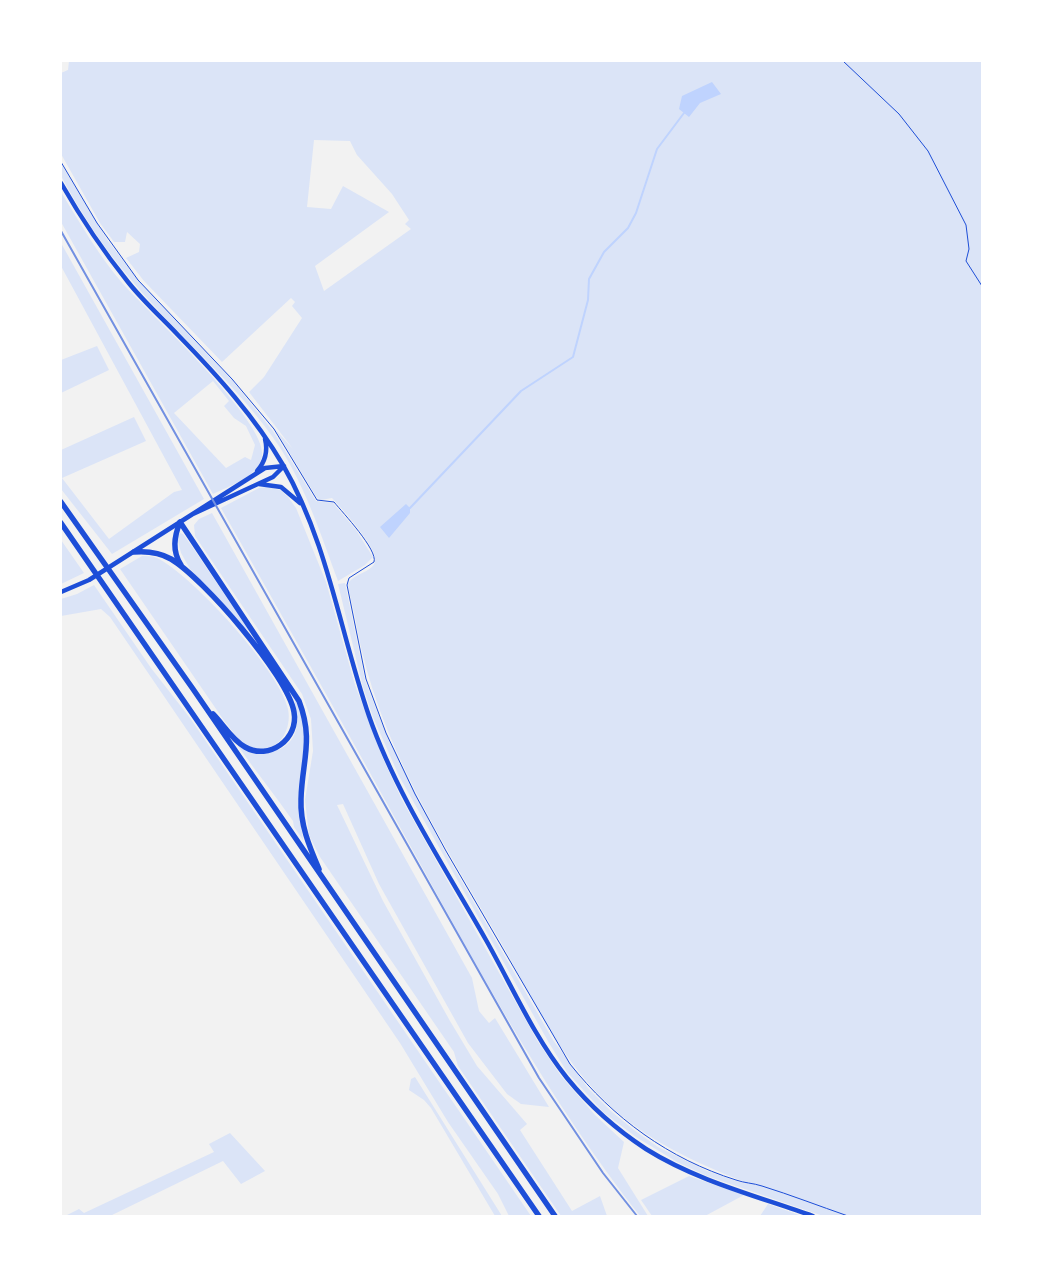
<!DOCTYPE html>
<html>
<head>
<meta charset="utf-8">
<style>
  body { margin:0 }
  #map { position:relative; width:1043px; height:1277px; overflow:hidden; background:#f2f2f2; font-family:Montserrat,sans-serif }
  canvas { display:block }
  .frame { position:absolute; inset:0; border:62px solid #fff; pointer-events:none }
</style>
</head>
<body>
<div id="map">
<canvas width="1043" height="1277"></canvas>
<div class="frame"></div>
</div>
<script>
const ctx = document.querySelector('canvas').getContext('2d');
ctx.lineJoin = 'round';
function fillPath(path, color) { ctx.fillStyle = color; ctx.fill(path, 'evenodd'); }
function strokePath(path, color, width, dash) { ctx.strokeStyle = color; ctx.lineWidth = width; ctx.lineCap = dash ? 'butt' : 'round'; ctx.setLineDash(dash || []); ctx.stroke(path); }
const green = new Path2D(`
  M 69,61 L 982,61 L 982,1216 L 823,1216 L 707,1176 L 677,1162 L 636,1137 L 603,1112 L 567,1072 L 549,1043 L 399,776 L 373,717 L 363,687 L 338,584 L 345,583 L 365,680 L 385,732 L 445,852 L 553,1040 L 588,1088 L 612,1112 L 634,1130 L 658,1147 L 707,1171 L 746,1184 L 742,1181 C 692,1161 646,1140 606,1102 C 559,1057 531,995 499,939 C 442,840 378,742 357,628 C 355,613 350,599 348,584 C 354,573 371,573 375,562 C 380,550 341,508 332,498 L 321,500 L 317,498 L 275,429 L 293,449 L 249,392 L 264,377 L 302,318 L 292,306 L 295,302 L 291,298 L 222,362 L 144,281 L 126,258 L 139,252 L 140,244 L 127,232 L 125,242 L 114,242 L 100,223 L 61,154 L 61,73 L 68,70 ZM 314,140 L 350,141 L 357,155 L 392,194 L 409,220 L 405,224 L 411,229 L 324,291 L 315,266 L 389,212 L 343,186 L 331,209 L 307,207 Z
  M 61,164 L 108,241 L 138,280 L 232,380 L 273,431 L 316,501 L 333,503 L 356,530 L 373,557 L 365,565 L 338,581 C 321,535 306,488 279,446 C 238,385 180,338 133,282 C 105,250 81,213 61,176 Z
  M 61,192 C 80,223 99,256 123,284 C 148,312 268,422 262,456 C 259,477 229,486 213,494 L 61,222 ZM 213,381 L 229,401 L 224,406 L 234,418 L 246,426 L 255,445 L 251,460 L 245,457 L 226,468 L 174,413 Z
  M 61,243 L 204,499 L 112,554 L 61,489 L 61,450 L 134,417 L 146,441 L 62,478 L 109,539 L 174,492 L 182,490 L 61,266 Z
  M 97,346 L 109,370 L 61,393 L 61,360 Z
  M 267,487 L 280,490 L 288,497 L 296,508 L 326,582 L 355,685 L 384,761 L 402,800 L 538,1042 L 561,1076 L 595,1115 L 624,1142 L 618,1168 L 648,1216 L 640,1216 C 550,1102 481,974 411,847 C 349,734 285,621 221,508 L 259,488 Z
  M 212,513 L 472,978 L 479,1011 L 489,1023 L 495,1018 L 549,1107 L 521,1104 L 507,1094 L 468,1043 L 379,884 L 343,804 L 337,805 L 383,901 L 450,1021 L 477,1066 L 527,1124 L 520,1130 L 572,1211 L 600,1196 L 607,1216 L 561,1216 L 458,1066 L 454,1052 L 320,857 L 309,835 L 305,800 L 313,751 L 311,719 L 302,694 L 195,536 L 194,525 L 199,519 Z
  M 180,533 L 183,534 L 193,548 L 252,635 L 190,569 L 181,553 L 177,537 Z
  M 61,540 L 84,573 L 61,584 Z
  M 142,556 C 147,556 152,556 157,558 C 192,575 280,671 288,709 C 293,733 274,758 249,746 C 238,741 232,730 225,722 L 120,569 Z
  M 94,585 L 151,668 L 190,718 L 531,1216 L 509,1216 L 498,1194 L 448,1122 L 400,1043 L 110,617 L 101,609 L 61,616 L 61,599 L 77,594 Z
  M 295,698 L 303,720 L 306,751 L 298,798 L 303,840 L 294,827 L 293,821 C 275,795 256,772 238,746 C 259,758 293,755 297,725 C 299,716 294,707 295,698 Z
  M 415,1077 L 502,1216 L 495,1216 L 431,1108 L 424,1100 L 409,1090 L 411,1079 Z
  M 230,1133 L 265,1171 L 241,1184 L 223,1161 L 110,1216 L 65,1216 L 79,1209 L 84,1213 L 214,1152 L 209,1144 Z
  M 689,1176 L 744,1195 L 705,1216 L 652,1216 L 641,1200 Z
  M 768,1204 L 802,1216 L 760,1216 Z`);
const water = new Path2D(`
  M 712,82 L 721,94 L 700,103 L 689,117 L 679,109 L 682,96 Z
  M 406,504 L 410,508 L 410,513 L 389,538 L 380,527 Z`);
const stream = new Path2D(`
  M 410,508 L 521,391 L 573,357 L 588,300 L 589,279 L 604,252 L 628,228 L 636,213 L 657,149 L 684,113`);
const path = new Path2D(`
  M 843,61 L 899,114 L 928,151 L 966,225 L 969,249 L 966,261 L 982,286
  M 61,162 L 97,223 L 138,280 L 232,379 L 274,429 L 317,500 L 334,502 C 343,513 378,550 374,562 L 349,578 L 347,585 L 366,679 L 386,733 L 415,794 L 446,851 L 570,1064 C 613,1118 669,1159 736,1180 C 744,1183 753,1183 762,1186 C 791,1195 819,1206 848,1216`);
const secondary = new Path2D(`
  M 61,183 C 81,218 103,251 128,282 C 143,301 162,318 178,335 C 217,375 255,417 283,465 C 328,543 340,632 369,716 C 396,794 446,869 486,940 C 512,986 534,1037 567,1078 C 589,1105 617,1130 646,1149 C 697,1181 757,1196 813,1216
  M 257,471 C 265,462 268,451 265,439
  M 259,484 L 281,487 L 300,503
  M 193,514 L 273,477 L 284,466
  M 61,592 L 89,580 L 265,468 L 284,466`);
const motorway = new Path2D(`
  M 61,502 L 193,689 L 555,1216
  M 180,522 L 299,701 C 314,740 302,761 301,799 C 300,824 309,846 319,869
  M 180,522 C 174,537 172,551 181,565
  M 61,523 L 539,1216
  M 134,552 C 147,551 159,552 171,559 C 203,578 288,676 294,712 C 299,739 269,761 245,747 C 232,740 223,724 213,714`);
const rail = new Path2D(`
  M 61,231 L 539,1078 L 603,1173 L 637,1216`);
fillPath(green, '#dbe4f7');
fillPath(water, '#bfd3fe');
strokePath(stream, '#bfd3fe', 2);
strokePath(path, '#1d4ed8', 1);
strokePath(secondary, '#1d4ed8', 4.5);
strokePath(motorway, '#1d4ed8', 5.5);
strokePath(rail, '#7290e2', 2);
</script>
</body>
</html>
